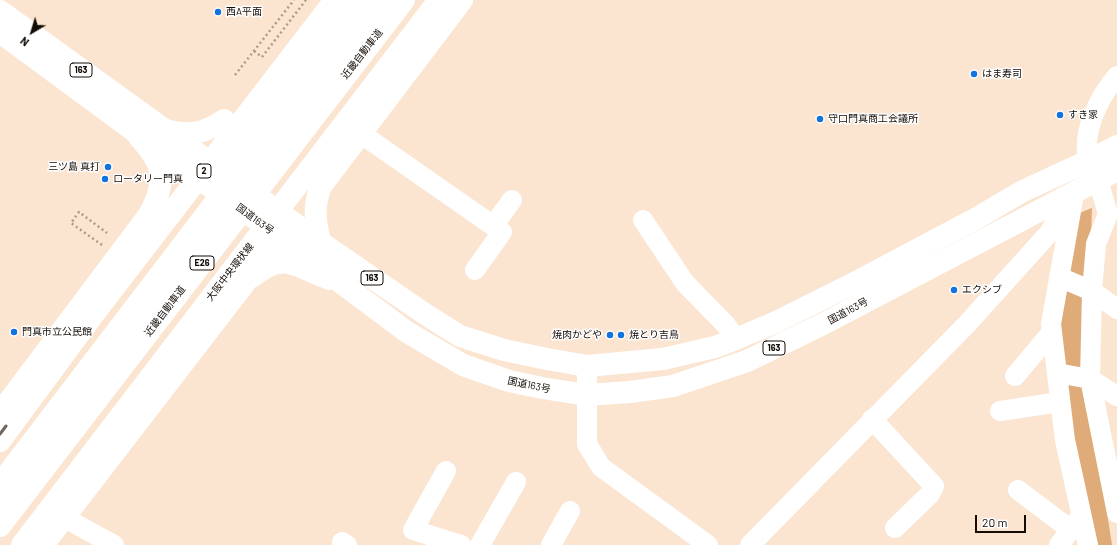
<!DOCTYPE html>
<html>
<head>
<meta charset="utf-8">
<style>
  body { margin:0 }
  #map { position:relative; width:1117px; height:545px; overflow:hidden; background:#fbe4d0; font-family:Barlow,sans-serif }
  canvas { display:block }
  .north { position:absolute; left:12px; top:12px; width:40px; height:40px; -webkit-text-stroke:3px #fff; paint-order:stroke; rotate:218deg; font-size:11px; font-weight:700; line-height:16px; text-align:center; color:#140c06 }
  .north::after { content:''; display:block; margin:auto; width:14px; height:18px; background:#140c06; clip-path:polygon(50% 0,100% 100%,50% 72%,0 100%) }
  .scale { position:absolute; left:975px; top:515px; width:51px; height:18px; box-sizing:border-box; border:2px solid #140c06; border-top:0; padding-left:5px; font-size:12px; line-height:14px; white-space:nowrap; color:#140c06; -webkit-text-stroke:3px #fff; paint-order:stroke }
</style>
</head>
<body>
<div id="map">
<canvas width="1117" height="545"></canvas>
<div class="north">N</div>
<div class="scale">20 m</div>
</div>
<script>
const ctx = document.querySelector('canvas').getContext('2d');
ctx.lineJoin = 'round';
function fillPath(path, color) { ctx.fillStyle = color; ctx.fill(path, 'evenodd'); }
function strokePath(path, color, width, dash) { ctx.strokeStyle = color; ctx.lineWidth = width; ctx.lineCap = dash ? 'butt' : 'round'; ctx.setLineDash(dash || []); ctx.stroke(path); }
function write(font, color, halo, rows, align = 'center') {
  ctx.font = font + ' Barlow,"Noto Sans JP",sans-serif'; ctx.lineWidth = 3; ctx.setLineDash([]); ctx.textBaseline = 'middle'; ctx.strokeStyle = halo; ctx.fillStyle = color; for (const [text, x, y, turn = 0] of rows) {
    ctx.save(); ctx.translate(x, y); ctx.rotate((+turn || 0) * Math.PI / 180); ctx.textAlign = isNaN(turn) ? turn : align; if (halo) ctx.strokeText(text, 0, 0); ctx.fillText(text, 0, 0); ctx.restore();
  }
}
const green = new Path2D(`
  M 1092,208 L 1086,377 L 1112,545 L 1094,545 L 1080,477 L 1056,324 L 1077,214 Z`);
const path = new Path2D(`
  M 254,51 L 262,57 L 306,0
  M 235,75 L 294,0
  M 102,245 L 71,223 L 79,212 L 107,233`);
const minor = new Path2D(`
  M 360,133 L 502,232 L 475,270
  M 1088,161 C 1082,132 1098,98 1117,76
  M 1098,180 L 1108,214 L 1096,244 L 1092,291 L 1090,379 L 1117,513
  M 1073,200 L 1051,324 L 1065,440 L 1088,545
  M 643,220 L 685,283 L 726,325 L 736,339
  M 493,226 L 512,200
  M 1059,277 L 1092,291 L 1117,309
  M 587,366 L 587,444 L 601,467 L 708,545
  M 1057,373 L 1090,379 L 1117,396
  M 1015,376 L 1052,332
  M 1000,411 L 1060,402
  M 872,419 L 934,486 L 930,494 L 895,528
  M 446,471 L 413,530 L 461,545
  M 1018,490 L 1071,530
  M 65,518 L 114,545
  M 342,542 L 347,545
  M 480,545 L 516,482
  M 551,545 L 570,511
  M 750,545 L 967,324 L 1050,232 L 1068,196
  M 1059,545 L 1078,520`);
const major = new Path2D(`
  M 163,129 C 186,137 204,134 224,120
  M 213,187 L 355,0
  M 320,242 C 315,220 313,207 321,186 L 462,0
  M 252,277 C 287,249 295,268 330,279
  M 0,413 L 148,216 C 158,200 166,178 156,160 C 152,152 145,144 139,137
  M 0,441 L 93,315 L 335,0
  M 0,505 L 387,0
  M 22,545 L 439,0
  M 43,545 L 244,284 L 289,221`);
const highway = new Path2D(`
  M 0,11 L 320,242 L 425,314 L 460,336 L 504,350 L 547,359 L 587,366 L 663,359 L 715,347 L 736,339 L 776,322 L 862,279 L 977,218 L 1023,191 L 1088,161 L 1117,146
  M 0,32 L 187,170 L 253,217 L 407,332 L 463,365 L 509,381 L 542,388 L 587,395 L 630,392 L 673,386 L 747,361 L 823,324 L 1117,170
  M 0,484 L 370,0
  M 0,526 L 404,0`);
const rail = new Path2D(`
  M 0,434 L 6,426`);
const markers = [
  [218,12,4,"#1373dc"],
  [974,74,4,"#1373dc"],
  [1060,115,4,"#1373dc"],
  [820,119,4,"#1373dc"],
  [108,167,4,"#1373dc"],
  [105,179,4,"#1373dc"],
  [954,290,4,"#1373dc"],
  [14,332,4,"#1373dc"],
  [610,335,4,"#1373dc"],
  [621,335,4,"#1373dc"]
];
const shields = [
  [81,70,22],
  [204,171,14],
  [202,263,24],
  [372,278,22],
  [774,348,22]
];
const shieldNames = [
  ["163",81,70],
  ["2",204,171],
  ["E26",202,263],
  ["163",372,278],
  ["163",774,348]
];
const poiNames = [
  ["西A平面",226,12],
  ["はま寿司",982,74],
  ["すき家",1068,115],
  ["守口門真商工会議所",828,119],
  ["三ツ島 真打",100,167,"right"],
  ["ロータリー門真",113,179],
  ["エクシブ",962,290],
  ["門真市立公民館",22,332],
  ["焼肉かどや",602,335,"right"],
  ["焼とり吉鳥",629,335]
];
const streetNames = [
  ["近畿自動車道",362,54,-52],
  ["国道163号",255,219,36],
  ["大阪中央環状線",230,272,-52],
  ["近畿自動車道",165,311,-53],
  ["国道163号",848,311,-28],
  ["国道163号",529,385,12]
];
fillPath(green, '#deab79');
strokePath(path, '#ad9b8b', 2.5, [2, 3]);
strokePath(minor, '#fff', 20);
strokePath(major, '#fff', 22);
strokePath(highway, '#fff', 22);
strokePath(rail, '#736559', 3);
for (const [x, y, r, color] of markers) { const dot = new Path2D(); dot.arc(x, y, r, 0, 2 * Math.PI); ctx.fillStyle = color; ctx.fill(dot); strokePath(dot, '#fff', 1.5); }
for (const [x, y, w] of shields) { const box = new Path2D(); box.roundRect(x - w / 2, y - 7, w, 14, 3); ctx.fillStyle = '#fff'; ctx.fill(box); strokePath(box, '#140c06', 1); }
write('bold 9px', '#140c06', null, shieldNames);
write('10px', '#140c06', '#fff', poiNames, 'left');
write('10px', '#140c06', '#fff', streetNames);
</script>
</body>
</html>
